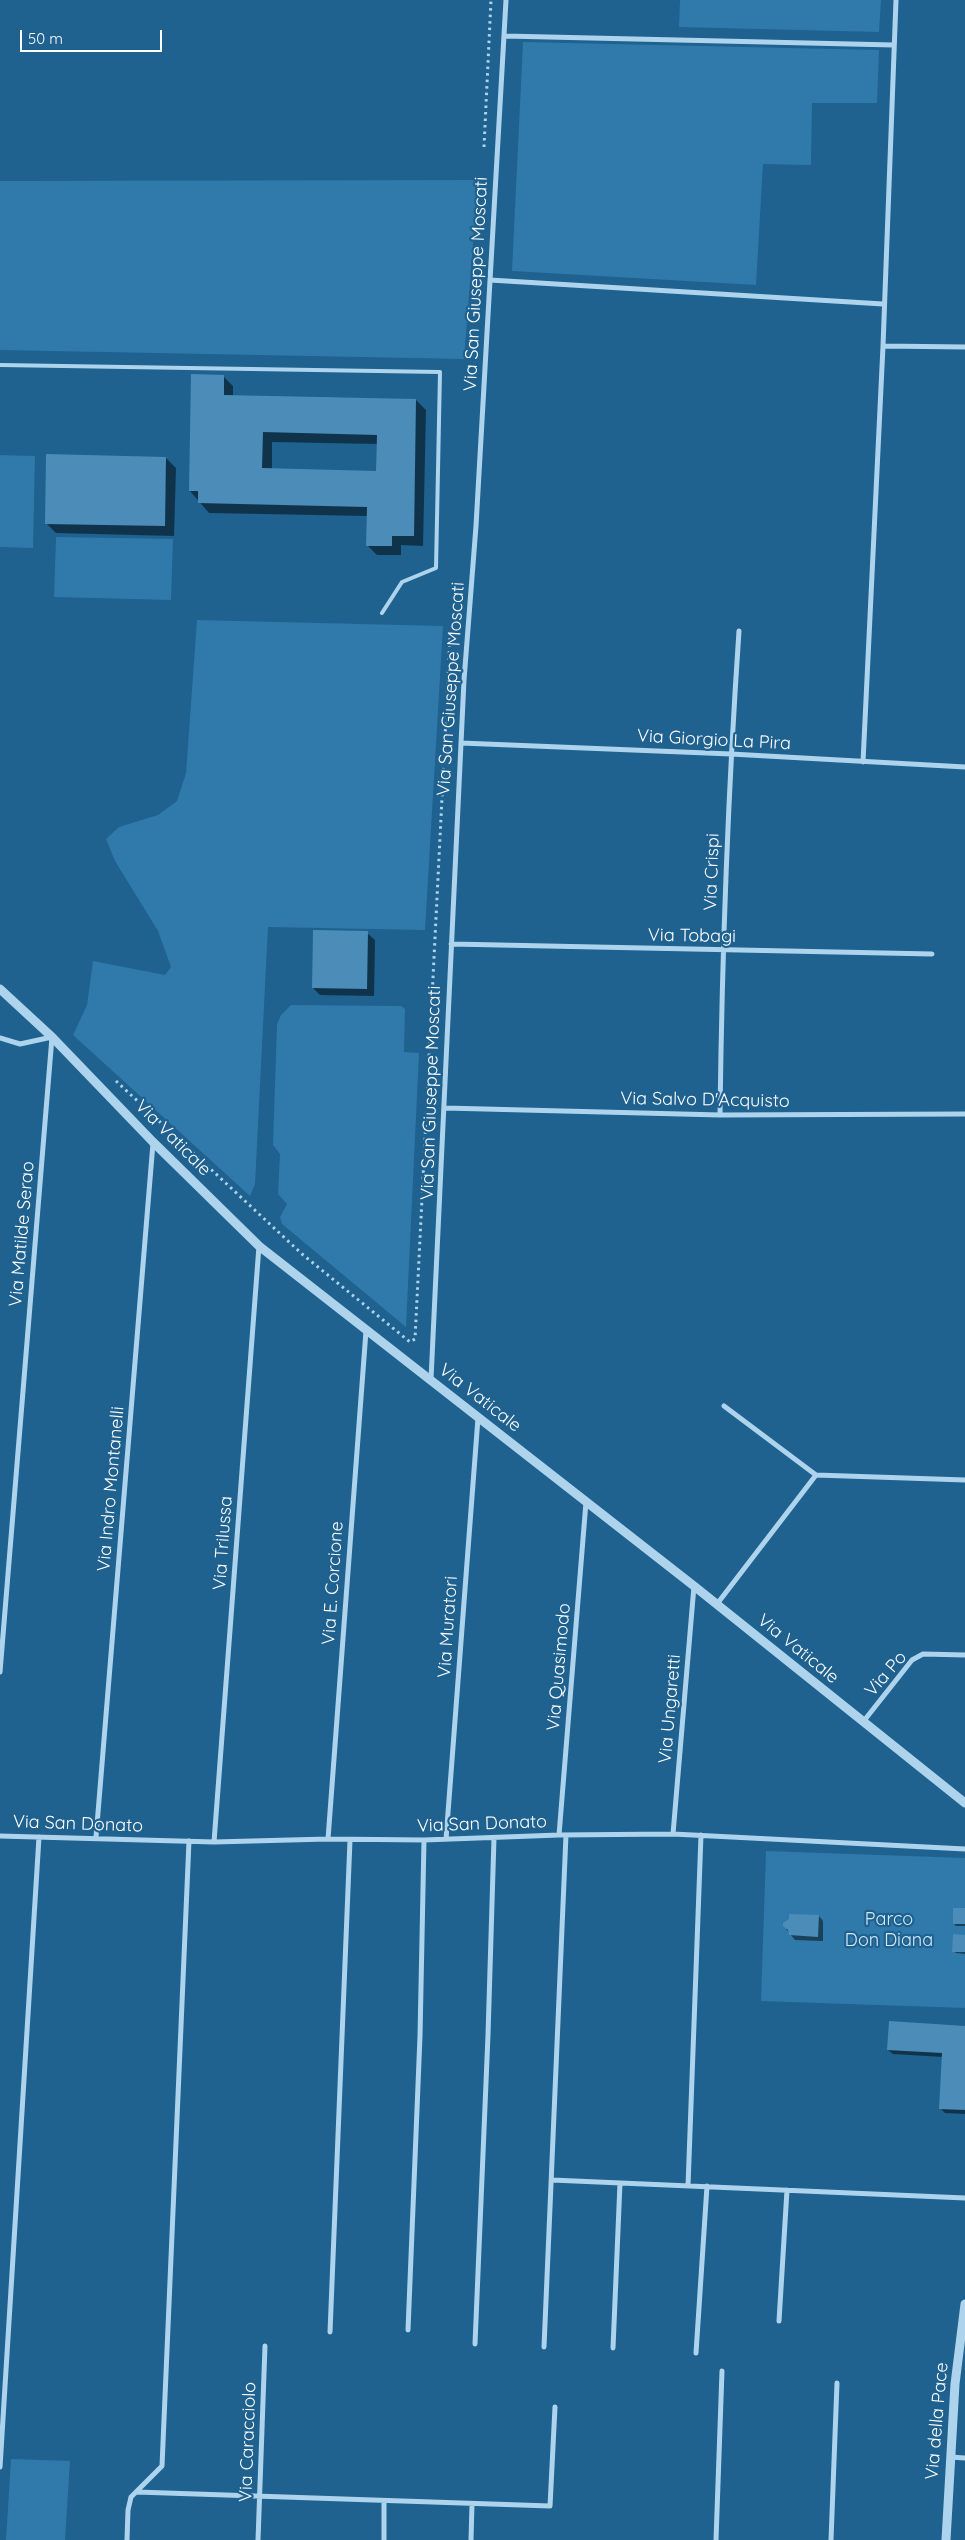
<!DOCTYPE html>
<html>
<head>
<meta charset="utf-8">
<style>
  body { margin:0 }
  #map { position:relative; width:965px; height:2540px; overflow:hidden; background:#1f618f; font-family:Quicksand,sans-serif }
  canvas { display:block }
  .scale { position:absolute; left:20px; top:30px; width:142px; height:22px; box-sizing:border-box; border:2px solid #fff; border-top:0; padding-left:6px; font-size:15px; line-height:18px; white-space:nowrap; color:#fff; -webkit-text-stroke:4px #1f618f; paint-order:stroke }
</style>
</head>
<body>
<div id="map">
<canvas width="965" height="2540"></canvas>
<div class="scale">50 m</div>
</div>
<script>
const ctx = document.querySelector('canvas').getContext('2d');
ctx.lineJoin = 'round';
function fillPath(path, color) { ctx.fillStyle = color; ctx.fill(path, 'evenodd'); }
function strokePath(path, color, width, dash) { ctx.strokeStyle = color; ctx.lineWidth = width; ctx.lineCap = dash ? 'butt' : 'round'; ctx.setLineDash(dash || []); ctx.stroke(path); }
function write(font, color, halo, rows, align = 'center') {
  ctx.font = font + ' Quicksand,sans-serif'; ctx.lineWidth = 4.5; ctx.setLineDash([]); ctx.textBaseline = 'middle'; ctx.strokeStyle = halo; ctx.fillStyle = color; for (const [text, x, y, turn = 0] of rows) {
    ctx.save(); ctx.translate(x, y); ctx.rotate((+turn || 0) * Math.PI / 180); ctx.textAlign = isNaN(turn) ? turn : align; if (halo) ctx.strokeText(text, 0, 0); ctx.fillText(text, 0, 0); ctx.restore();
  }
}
const green = new Path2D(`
  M 680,0 L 881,0 L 879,32 L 679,27 Z
  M 523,42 L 879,50 L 877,103 L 812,103 L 811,165 L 763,164 L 756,285 L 512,271 Z
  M 478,180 L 464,359 L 0,350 L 0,181 Z
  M 0,455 L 35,456 L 33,548 L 0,547 Z
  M 56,537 L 173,539 L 171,600 L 54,597 Z
  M 197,620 L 443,626 L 425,930 L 268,927 L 255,1184 L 250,1196 L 73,1035 L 87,1005 L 93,961 L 165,975 L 171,967 L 158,931 L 115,861 L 106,839 L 119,827 L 158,815 L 177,801 L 186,773 Z
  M 291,1005 L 401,1006 L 405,1009 L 404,1052 L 419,1053 L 406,1327 L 282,1224 L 280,1217 L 287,1204 L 278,1194 L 280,1154 L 273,1145 L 277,1024 L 281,1015 Z
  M 766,1851 L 965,1858 L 965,2008 L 761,2001 Z
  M 11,2459 L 70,2461 L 65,2540 L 6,2540 Z`);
const shadow = new Path2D(`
  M 223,376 L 233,386 L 233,396 L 416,400 L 426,410 L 423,546 L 401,545 L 401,555 L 377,555 L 367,545 L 368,516 L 209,513 L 190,491 ZM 272,442 L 378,444 L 378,472 L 272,470 Z
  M 166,458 L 176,468 L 174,536 L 56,533 L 46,523 Z
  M 367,933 L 375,940 L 374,996 L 320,995 L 313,988 Z
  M 965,1910 L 965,1926 L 956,1926 L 954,1924 Z
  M 819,1916 L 823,1921 L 823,1941 L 795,1940 L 786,1929 Z
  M 965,1936 L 965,1954 L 956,1953 L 953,1951 Z
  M 965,2027 L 965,2114 L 945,2113 L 940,2108 L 943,2057 L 893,2054 L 888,2050 Z`);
const building = new Path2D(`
  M 191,374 L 224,375 L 224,395 L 416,399 L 414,536 L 392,536 L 392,546 L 366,546 L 367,507 L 198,503 L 198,491 L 189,491 ZM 263,432 L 377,435 L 376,471 L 262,468 Z
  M 46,454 L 166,457 L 165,526 L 45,524 Z
  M 313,930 L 368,931 L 367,989 L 312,988 Z
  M 953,1908 L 965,1908 L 965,1924 L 953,1924 Z
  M 789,1914 L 819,1915 L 818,1937 L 789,1935 L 788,1930 L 783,1926 L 783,1923 L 789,1919 Z
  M 953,1934 L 965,1935 L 965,1952 L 952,1952 Z
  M 889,2021 L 965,2026 L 965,2110 L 939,2109 L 942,2053 L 887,2050 Z`);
const path = new Path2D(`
  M 484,147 L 491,0
  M 116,1081 L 302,1254 L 410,1342 L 415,1339 L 450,637 L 455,633`);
const service = new Path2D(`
  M 0,365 L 440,372 L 436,568 L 402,582 L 382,613`);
const minor = new Path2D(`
  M 505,36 L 894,45
  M 490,280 L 883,304
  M 883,346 L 965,347
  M 461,743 L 731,754 L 965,767
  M 863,762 L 883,346 L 896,0
  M 451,944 L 932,954
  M 0,1038 L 20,1044 L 52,1037 L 0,1672
  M 445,1108 L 720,1115 L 965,1114
  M 720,1115 C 722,953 728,792 739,631
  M 431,1379 L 464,680 L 476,526 L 506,0
  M 724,1406 L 816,1475 L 965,1480
  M 717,1604 L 816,1475
  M 863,1722 L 912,1660 L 923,1654 L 965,1655
  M 673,1834 L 694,1586
  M 559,1835 L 586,1502
  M 0,1836 L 214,1842 L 328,1839 L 424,1840 L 559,1835 L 673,1834 L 965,1849
  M 96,1837 L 153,1143
  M 328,1839 L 366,1331
  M 446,1839 L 478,1418
  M 214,1842 L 259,1246
  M 552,2180 L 965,2198
  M 688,2186 L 701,1835
  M 779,2321 L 787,2190
  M 408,2330 L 420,2036 L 424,1840
  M 330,2332 L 350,1840
  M 475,2344 L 488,2035 L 494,1838
  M 544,2347 L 566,1835
  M 613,2348 L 620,2183
  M 696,2353 L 707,2186
  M 950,2457 L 965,2458
  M 0,2467 L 39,1837
  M 137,2492 L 550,2506 L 555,2407
  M 127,2540 L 128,2510 L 131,2497 L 162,2466 L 189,1841
  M 258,2540 L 265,2346
  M 384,2540 L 384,2501
  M 471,2540 L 472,2504
  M 716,2540 L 722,2371
  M 831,2540 L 837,2383`);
const tertiary = new Path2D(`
  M 0,989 L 52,1037 L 153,1142 L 259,1246 L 694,1586 L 965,1803
  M 946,2540 L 955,2384 L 965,2304`);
const streetNames = [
  ["Via San Giuseppe Moscati",476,284,-87],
  ["Via San Giuseppe Moscati",451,689,-86],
  ["Via Giorgio La Pira",714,740,3],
  ["Via Crispi",712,872,-88],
  ["Via Tobagi",692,936,1],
  ["Via San Giuseppe Moscati",431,1093,-88],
  ["Via Salvo D'Acquisto",705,1100,1],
  ["Via Vaticale",173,1138,45],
  ["Via Matilde Serao",22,1234,-85],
  ["Via Vaticale",480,1398,38],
  ["Via Indro Montanelli",111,1489,-85],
  ["Via Trilussa",223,1543,-86],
  ["Via E. Corcione",333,1583,-86],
  ["Via Muratori",448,1627,-86],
  ["Via Vaticale",798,1649,39],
  ["Via Quasimodo",559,1667,-85],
  ["Via Po",886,1674,-49],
  ["Via Ungaretti",670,1709,-85],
  ["Via San Donato",78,1824,2],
  ["Via San Donato",482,1824,-2],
  ["Via della Pace",937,2421,-85],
  ["Via Caracciolo",248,2442,-88]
];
const parkNames = [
  ["Parco",889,1920],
  ["Don Diana",889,1941]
];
fillPath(green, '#2f7aaa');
fillPath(shadow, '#0007');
fillPath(building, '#4b8db8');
strokePath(path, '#aed4ed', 3, [2.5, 4]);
strokePath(service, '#aed4ed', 4);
strokePath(minor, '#aed4ed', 5);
strokePath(tertiary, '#aed4ed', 9);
write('18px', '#fff', '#1f618f', streetNames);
write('18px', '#d3eaf9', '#1f618f', parkNames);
</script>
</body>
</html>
